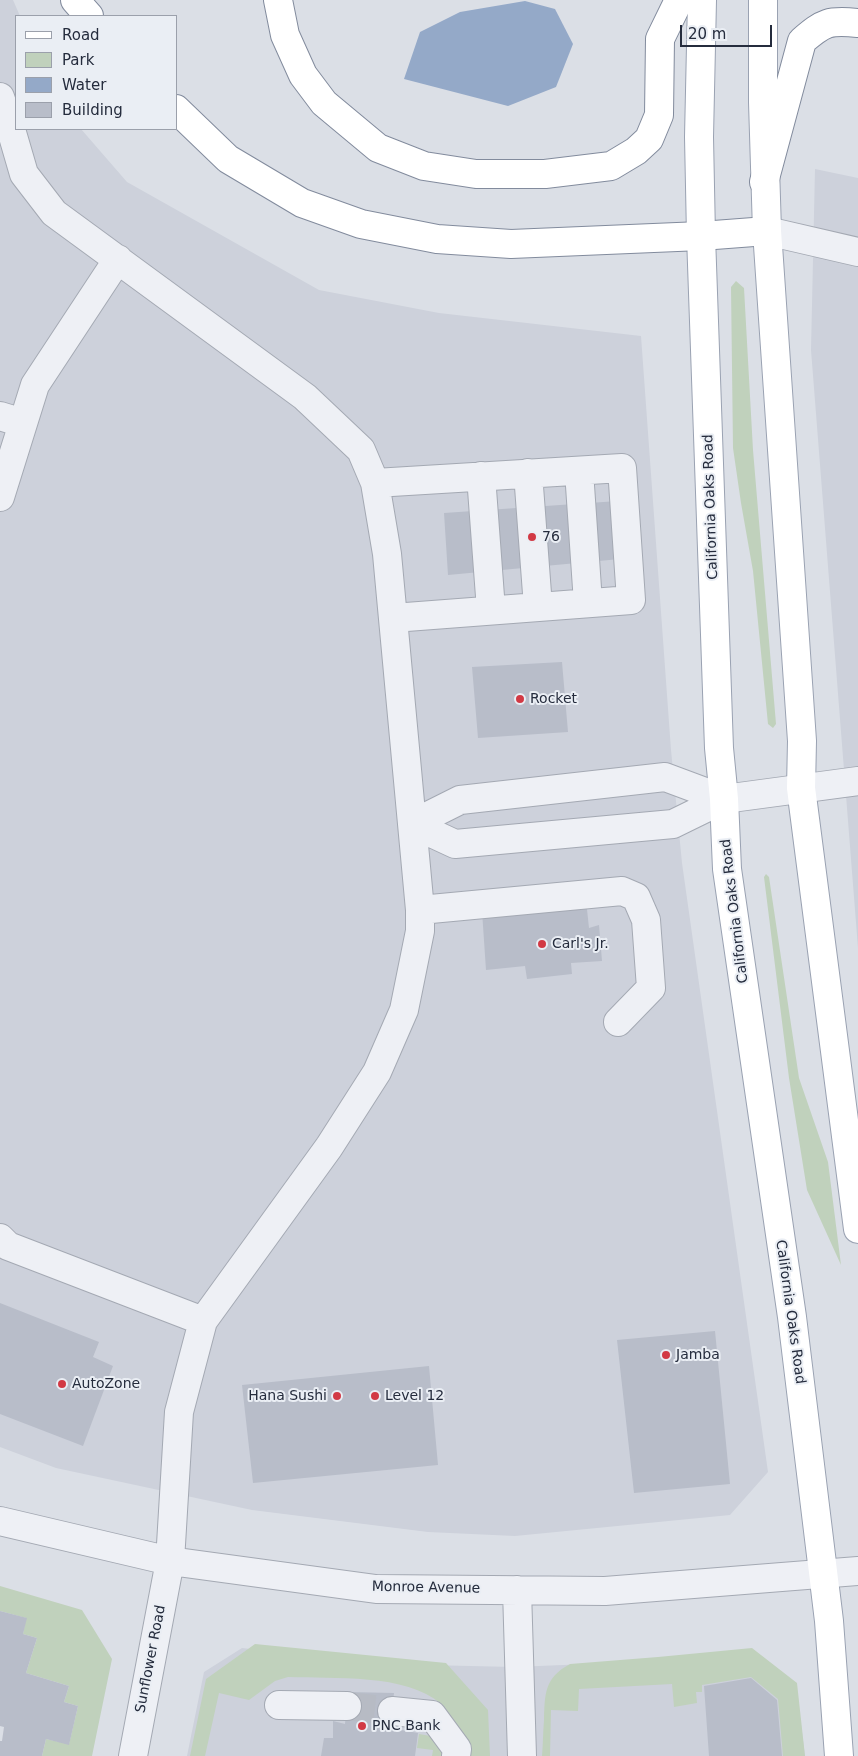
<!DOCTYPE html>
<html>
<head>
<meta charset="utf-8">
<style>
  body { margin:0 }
  #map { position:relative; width:858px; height:1756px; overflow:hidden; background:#dbdfe6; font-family:"DejaVu Sans",sans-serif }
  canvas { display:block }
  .legend { position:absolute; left:15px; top:15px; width:162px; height:115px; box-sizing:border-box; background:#eaeef4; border:1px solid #9ba0ab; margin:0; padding:6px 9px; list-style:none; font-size:15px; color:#252c3d }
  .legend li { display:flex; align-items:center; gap:10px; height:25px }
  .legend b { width:25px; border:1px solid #9ba0ab }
  .scale { position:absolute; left:680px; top:25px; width:92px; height:22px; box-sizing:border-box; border:2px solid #252c3d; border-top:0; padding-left:6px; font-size:15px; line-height:18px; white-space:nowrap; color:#252c3d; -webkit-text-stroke:4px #eaeef4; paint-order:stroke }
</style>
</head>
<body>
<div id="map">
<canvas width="858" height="1756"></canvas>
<ul class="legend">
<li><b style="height:6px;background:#fff"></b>Road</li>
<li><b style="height:14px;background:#c0d1bc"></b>Park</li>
<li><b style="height:14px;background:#94a9c8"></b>Water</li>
<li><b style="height:14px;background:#b8bdc9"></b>Building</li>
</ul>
<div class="scale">20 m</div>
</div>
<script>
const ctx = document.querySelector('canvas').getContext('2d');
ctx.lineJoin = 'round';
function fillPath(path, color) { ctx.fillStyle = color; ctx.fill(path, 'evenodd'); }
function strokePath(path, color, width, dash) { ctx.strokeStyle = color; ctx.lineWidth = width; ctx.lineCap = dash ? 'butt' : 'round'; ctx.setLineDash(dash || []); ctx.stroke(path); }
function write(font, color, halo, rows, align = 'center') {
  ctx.font = font + ' "DejaVu Sans",sans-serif'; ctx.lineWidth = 4; ctx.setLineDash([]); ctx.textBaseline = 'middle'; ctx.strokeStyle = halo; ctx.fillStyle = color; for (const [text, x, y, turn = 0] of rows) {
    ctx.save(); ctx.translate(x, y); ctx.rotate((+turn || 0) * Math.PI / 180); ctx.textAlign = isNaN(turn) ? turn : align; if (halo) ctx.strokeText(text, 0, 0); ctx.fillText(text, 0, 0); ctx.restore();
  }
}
const built = new Path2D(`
  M 0,0 L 13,0 L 20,16 L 16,16 L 16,129 L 81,129 L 127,182 L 319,290 L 439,313 L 641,336 L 671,750 L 682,863 L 768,1472 L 730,1515 L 515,1536 L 428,1532 L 252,1510 L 56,1468 L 0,1447 Z
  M 815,169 L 858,178 L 858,948 L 811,350 Z
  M 242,1648 L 365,1662 L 427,1665 L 514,1667 L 637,1662 L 749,1651 L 796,1685 L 805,1756 L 187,1756 L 204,1672 Z`);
const green = new Path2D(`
  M 736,281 L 744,288 L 753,450 L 776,724 L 773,728 L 768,724 L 753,571 L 741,503 L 733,448 L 731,287 Z
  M 766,874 L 769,877 L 799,1078 L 828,1162 L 841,1265 L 807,1190 L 789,1078 L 764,877 Z
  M 0,1586 L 82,1610 L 112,1659 L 92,1756 L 42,1756 L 46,1739 L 69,1744 L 78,1706 L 64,1702 L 69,1686 L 26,1673 L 37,1638 L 23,1634 L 26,1618 L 0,1611 Z
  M 255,1644 L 446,1663 L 488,1710 L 490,1756 L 466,1756 C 461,1741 453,1714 441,1704 C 406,1673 333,1679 288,1677 L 275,1681 L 249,1700 L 219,1693 L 205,1756 L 190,1756 L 206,1679 Z
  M 752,1648 L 797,1683 L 805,1756 L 783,1756 L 778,1699 L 751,1677 L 702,1685 L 702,1692 L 696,1692 L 697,1703 L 674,1707 L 672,1684 L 579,1689 L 578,1711 L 551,1710 L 550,1756 L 542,1756 C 543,1744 543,1732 544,1720 C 545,1694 544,1678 570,1664 L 658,1657 Z
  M 419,1734 L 436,1737 L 448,1756 L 432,1756 L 433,1750 L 417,1748 Z`);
const water = new Path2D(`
  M 525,1 L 555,9 L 573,44 L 556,87 L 508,106 L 404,79 L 420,32 L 460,12 Z`);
const building = new Path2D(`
  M 618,501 L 620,559 L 448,575 L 444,513 Z
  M 562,662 L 568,732 L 478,738 L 472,667 Z
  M 586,900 L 589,928 L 599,925 L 602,961 L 571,963 L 572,974 L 527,979 L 525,966 L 486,970 L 482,911 Z
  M 0,1303 L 99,1342 L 93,1357 L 113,1366 L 83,1446 L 0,1414 Z
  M 715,1331 L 730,1484 L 634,1493 L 617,1340 Z
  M 429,1366 L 438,1465 L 253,1483 L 242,1385 Z
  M 0,1611 L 27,1618 L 23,1634 L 37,1638 L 26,1673 L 69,1686 L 64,1702 L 78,1706 L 69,1745 L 46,1739 L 42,1756 L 0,1756 L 0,1741 L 2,1741 L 4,1727 L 0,1726 Z
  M 751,1678 L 777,1700 L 782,1756 L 709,1756 L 704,1686 Z
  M 348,1692 L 394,1693 L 390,1728 L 418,1733 L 415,1756 L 321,1756 L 324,1738 L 333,1738 L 333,1721 L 345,1724 Z`);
const minorTunnel = new Path2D(`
  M 347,1706 L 392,1711`);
const minor = new Path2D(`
  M 0,97 L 10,126 L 24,174 L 54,213 L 305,397 L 361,450 L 375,483 L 387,554 L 420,910 L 420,931 L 404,1010 L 377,1072 L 329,1147 L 203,1321 L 179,1412 L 170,1561 L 133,1756
  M 767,231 L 858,252
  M 0,416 L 23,423
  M 579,471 L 588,603
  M 528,473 L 538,607
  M 481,476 L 491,610
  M 375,483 L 622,468 L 631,600 L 393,618
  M 0,497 L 35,385 L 118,259
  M 412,824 L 455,844 L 673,824 L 724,799 L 858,781
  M 412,824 L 460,800 L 665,777 L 724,799
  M 420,910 L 622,891 L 636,897 L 646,920 L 651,988 L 618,1022
  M 0,1238 L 8,1246 L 203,1321
  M 0,1521 L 170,1561 L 376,1589 L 605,1591 L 858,1571
  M 517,1590 L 522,1756
  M 279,1705 L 347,1706
  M 392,1711 L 432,1715 L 457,1749 L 456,1756`);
const major = new Path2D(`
  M 702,0 L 699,137 L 701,236 L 719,748 L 724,799 L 727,869 L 792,1317 L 829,1621 L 839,1756
  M 763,0 L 763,102 L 767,231 L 802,741 L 801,788 L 858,1229`);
const highway = new Path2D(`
  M 75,0 L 89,16
  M 278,0 L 285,35 L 303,75 L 324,103 L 378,148 L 424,166 L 476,174 L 545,174 L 611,166 L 636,151 L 649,139 L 659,115 L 660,39 L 679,0
  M 176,109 L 228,159 L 302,203 L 361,224 L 437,239 L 511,244 L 701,236 L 767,231
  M 764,182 L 802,41 C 824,22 829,20 858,23`);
const markers = [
  [532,537,5,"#d23944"],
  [520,699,5,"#d23944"],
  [542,944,5,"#d23944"],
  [666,1355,5,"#d23944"],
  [62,1384,5,"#d23944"],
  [337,1396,5,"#d23944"],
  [375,1396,5,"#d23944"],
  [362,1726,5,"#d23944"]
];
const streetNames = [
  ["California Oaks Road",711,507,-92],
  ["California Oaks Road",735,911,-97],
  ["California Oaks Road",790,1312,82],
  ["Monroe Avenue",426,1588,1],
  ["Sunflower Road",151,1659,-79]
];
const poiNames = [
  ["76",542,537],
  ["Rocket",530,699],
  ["Carl's Jr.",552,944],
  ["Jamba",676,1355],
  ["AutoZone",72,1384],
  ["Hana Sushi",327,1396,"right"],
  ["Level 12",385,1396],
  ["PNC Bank",372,1726]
];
fillPath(built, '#cdd1db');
fillPath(green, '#c0d1bc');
fillPath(water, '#94a9c8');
fillPath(building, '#b8bdc9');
strokePath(minorTunnel, '#b7bbc4', 28, [28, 14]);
strokePath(minor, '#a4a9b3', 30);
strokePath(major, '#9aa2b2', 30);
strokePath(highway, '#828b9d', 30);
strokePath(minor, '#eef0f5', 28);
strokePath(major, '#fff', 28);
strokePath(highway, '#fff', 28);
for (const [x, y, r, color] of markers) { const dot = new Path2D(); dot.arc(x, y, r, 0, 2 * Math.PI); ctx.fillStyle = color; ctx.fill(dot); strokePath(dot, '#eaeef4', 2); }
write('14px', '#252c3d', '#eaeef4', streetNames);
write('14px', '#252c3d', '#eaeef4', poiNames, 'left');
</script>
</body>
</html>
